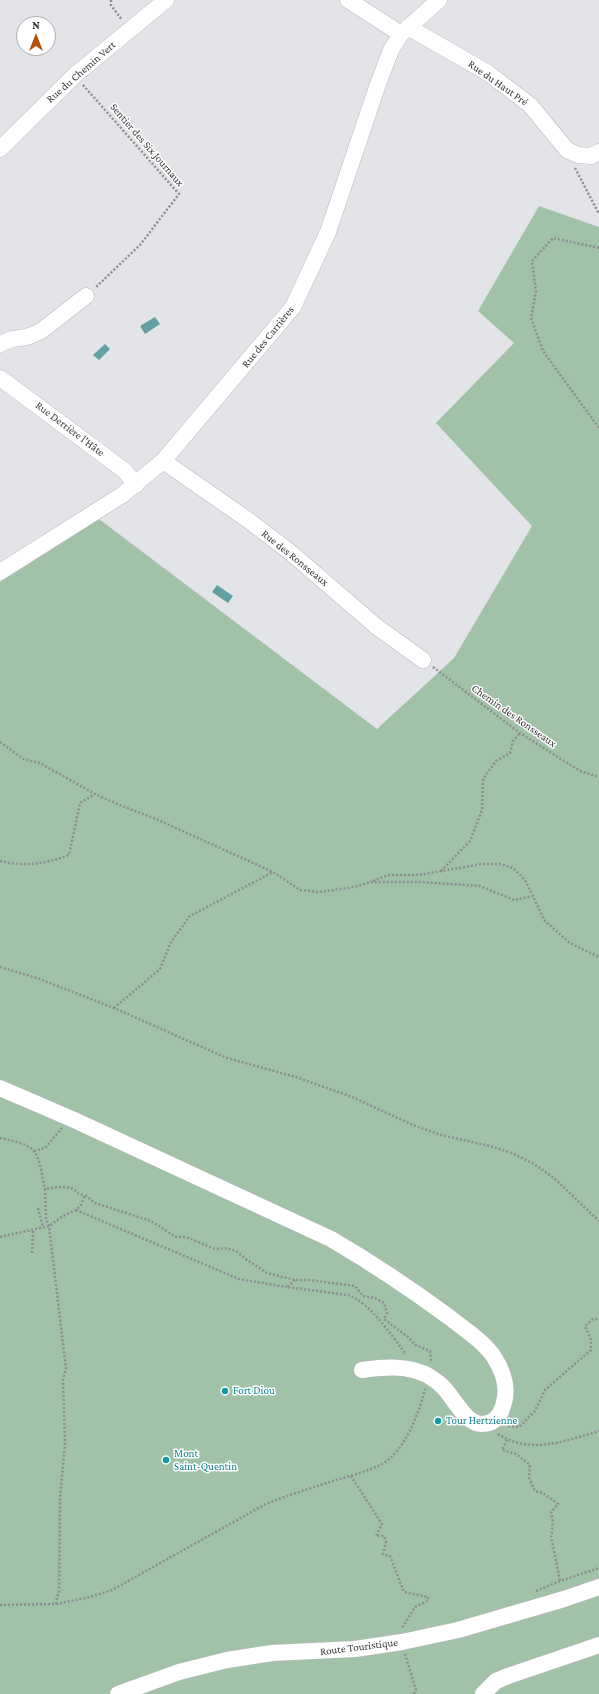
<!DOCTYPE html>
<html>
<head>
<meta charset="utf-8">
<style>
  body { margin:0 }
  #map { position:relative; width:599px; height:1694px; overflow:hidden; background:#e3e4e8; font-family:"Crimson Pro",serif }
  canvas { display:block }
  .north { position:absolute; left:16px; top:16px; width:40px; height:40px; box-sizing:border-box; background:#fff; border:1px solid #afafb0; border-radius:50%; rotate:0deg; font-size:11px; font-weight:700; line-height:16px; text-align:center; color:#383839 }
  .north::after { content:''; display:block; margin:auto; width:14px; height:18px; background:#b25309; clip-path:polygon(50% 0,100% 100%,50% 72%,0 100%) }
</style>
</head>
<body>
<div id="map">
<canvas width="599" height="1694"></canvas>
<div class="north">N</div>
</div>
<script>
const ctx = document.querySelector('canvas').getContext('2d');
ctx.lineJoin = 'round';
function fillPath(path, color) { ctx.fillStyle = color; ctx.fill(path, 'evenodd'); }
function strokePath(path, color, width, dash) { ctx.strokeStyle = color; ctx.lineWidth = width; ctx.lineCap = dash ? 'butt' : 'round'; ctx.setLineDash(dash || []); ctx.stroke(path); }
function write(font, color, halo, rows, align = 'center') {
  ctx.font = font + ' "Crimson Pro",serif'; ctx.lineWidth = 3; ctx.setLineDash([]); ctx.textBaseline = 'middle'; ctx.strokeStyle = halo; ctx.fillStyle = color; for (const [text, x, y, turn = 0] of rows) {
    ctx.save(); ctx.translate(x, y); ctx.rotate((+turn || 0) * Math.PI / 180); ctx.textAlign = isNaN(turn) ? turn : align; if (halo) ctx.strokeText(text, 0, 0); ctx.fillText(text, 0, 0); ctx.restore();
  }
}
const green = new Path2D(`
  M 539,206 L 599,227 L 599,1694 L 0,1694 L 0,582 L 99,519 L 377,729 L 454,658 L 532,526 L 436,423 L 514,343 L 478,311 Z`);
const water = new Path2D(`
  M 155,317 L 160,324 L 145,334 L 140,326 Z
  M 105,344 L 110,349 L 99,360 L 93,355 Z
  M 217,585 L 233,596 L 228,603 L 212,592 Z`);
const path = new Path2D(`
  M 111,0 L 111,5 L 122,20
  M 83,85 L 179,194 L 140,245 L 95,288
  M 575,168 L 599,214
  M 599,248 L 553,238 L 532,261 L 536,291 L 531,318 L 543,351 L 599,428
  M 433,667 L 520,733 L 580,771 L 599,777
  M 0,742 L 23,759 L 40,763 L 95,794 L 122,806 L 156,819 L 273,872 L 300,890 L 319,892 L 354,887 L 370,882 L 420,882 L 480,886 L 514,900 L 533,896 L 544,920 L 570,943 L 599,957
  M 0,861 C 25,867 45,864 69,855 L 80,803 L 95,794
  M 441,871 L 470,841 L 482,810 L 483,779 L 496,761 L 510,753 L 513,741 L 520,733
  M 373,881 L 388,875 L 419,875 L 482,864 L 500,864 L 513,868 L 525,880 L 533,896
  M 0,967 L 37,978 L 114,1008 L 227,1058 L 296,1077 L 352,1097 L 413,1125 L 441,1135 L 490,1146 L 512,1153 L 534,1164 L 554,1178 L 599,1221
  M 114,1008 L 160,969 L 171,942 L 190,916 L 273,872
  M 0,1138 C 9,1140 26,1143 33,1150 C 41,1159 42,1178 45,1189
  M 34,1151 L 45,1148 L 62,1128
  M 38,1208 L 43,1228
  M 76,1210 L 239,1279 L 287,1287
  M 0,1237 L 49,1226 L 63,1216 L 76,1210 L 81,1205 L 85,1195 L 95,1203 L 151,1221 L 176,1237 L 186,1237 L 215,1249 L 225,1248 L 236,1251 L 247,1260 L 267,1273 L 295,1280 L 310,1280 L 355,1286 L 363,1296 L 375,1298 L 384,1303 L 387,1313 L 384,1319 L 408,1337 L 415,1345 L 430,1351 L 431,1358 L 431,1363
  M 32,1253 L 33,1231
  M 295,1280 L 287,1287 L 348,1295 C 371,1304 390,1333 405,1353 L 405,1355
  M 508,1426 L 519,1427 L 535,1411 L 545,1390 L 591,1350 L 591,1340 L 585,1326 L 593,1319 L 599,1319
  M 498,1434 C 529,1455 566,1441 599,1431
  M 507,1440 L 502,1450 L 516,1454 L 530,1465 L 529,1478 L 535,1491 L 543,1493 L 558,1504 L 551,1512 C 553,1518 553,1531 551,1536 L 560,1581
  M 351,1476 L 382,1524 L 376,1536 L 384,1536 L 386,1542 L 383,1554 L 390,1556 L 404,1592 L 428,1597 L 428,1601 L 415,1607 L 402,1628
  M 536,1591 L 560,1581 L 599,1568
  M 56,1604 L 57,1597 L 59,1593 L 60,1498 L 65,1444 L 63,1379 L 66,1369 L 49,1226 L 46,1220 L 45,1189 C 54,1188 65,1185 73,1189 C 78,1192 77,1194 85,1195
  M 0,1605 L 56,1604 L 90,1597 L 112,1590 L 264,1505 C 287,1495 312,1488 336,1480 C 351,1476 368,1471 382,1464 C 405,1451 419,1413 425,1389
  M 405,1654 L 416,1690 L 414,1694`);
const minor = new Path2D(`
  M 348,0 L 401,34
  M 408,27 L 488,73 L 530,105 L 567,150 L 578,155 L 591,156 L 599,152
  M 0,149 L 75,75 L 166,0
  M 0,344 L 12,339 L 27,337 L 41,331 L 86,296
  M 0,378 L 125,471 L 136,485
  M 163,461 L 248,520 L 290,552 L 377,627 L 423,660
  M 0,572 L 122,495 L 163,461 L 293,307 L 328,232 L 378,84 L 391,50 L 401,34 L 439,0
  M 0,1088 L 72,1119 L 331,1239 C 372,1263 411,1289 449,1317 C 464,1329 483,1341 494,1357 C 503,1371 509,1389 503,1406 C 500,1416 494,1424 482,1424 C 466,1425 453,1396 442,1386 C 438,1382 432,1378 427,1375 C 406,1365 385,1367 362,1370
  M 118,1694 L 179,1672 L 227,1660 L 272,1653 L 355,1649 L 402,1642 L 458,1630 L 564,1599 L 599,1587
  M 483,1694 L 496,1681 L 508,1676 L 599,1645`);
const markers = [
  [225,1391,4,"#0f9aa8"],
  [438,1421,4,"#0f9aa8"],
  [166,1460,4,"#0f9aa8"]
];
const streetNames = [
  ["Rue du Chemin Vert",81,72,-41],
  ["Rue du Haut Pré",498,83,35],
  ["Sentier des Six Journaux",147,145,49],
  ["Rue des Carrières",268,337,-51],
  ["Rue Derrière l'Hâte",70,429,37],
  ["Rue des Ronsseaux",295,558,39],
  ["Chemin des Ronsseaux",514,716,35],
  ["Route Touristique",359,1647,-7]
];
const cultureNames = [
  ["Fort Diou",233,1391],
  ["Tour Hertzienne",446,1421],
  ["Mont",174,1454],
  ["Saint-Quentin",174,1467]
];
fillPath(green, '#a1c2a6');
fillPath(water, '#63a0a2');
strokePath(minor, '#b9b9bd', 17);
strokePath(path, '#8d8e90', 2.5, [2, 2]);
strokePath(minor, '#fff', 16);
for (const [x, y, r, color] of markers) { const dot = new Path2D(); dot.arc(x, y, r, 0, 2 * Math.PI); ctx.fillStyle = color; ctx.fill(dot); strokePath(dot, '#fff', 1.5); }
write('11px', '#383839', '#fff', streetNames);
write('11px', '#0d838f', '#fff', cultureNames, 'left');
</script>
</body>
</html>
